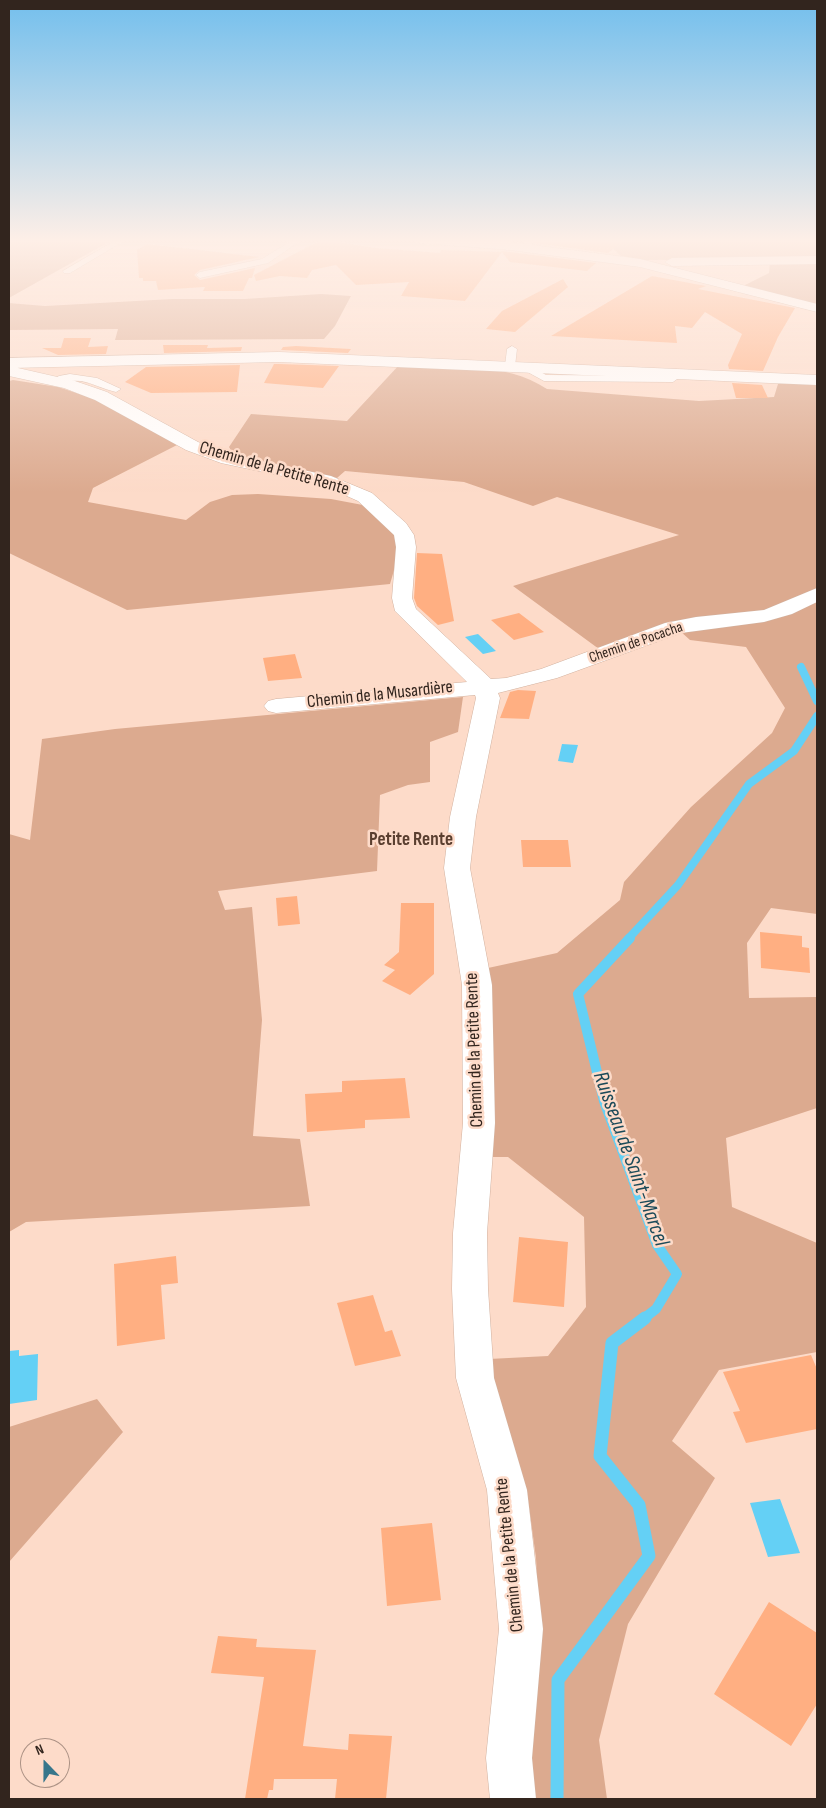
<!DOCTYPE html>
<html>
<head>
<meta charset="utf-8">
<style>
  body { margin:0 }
  #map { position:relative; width:826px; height:1808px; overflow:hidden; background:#fddbc9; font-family:"Sofia Sans Condensed",sans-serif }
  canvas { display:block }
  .frame { position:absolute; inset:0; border:10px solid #32251e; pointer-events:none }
  .north { position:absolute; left:20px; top:1738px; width:50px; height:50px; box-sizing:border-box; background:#fddbc9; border:1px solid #ac9285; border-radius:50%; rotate:338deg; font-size:14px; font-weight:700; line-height:20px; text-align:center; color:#32251e }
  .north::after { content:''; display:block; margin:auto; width:18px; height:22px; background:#37768b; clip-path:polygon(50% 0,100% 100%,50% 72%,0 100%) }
</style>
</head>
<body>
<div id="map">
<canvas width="826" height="1808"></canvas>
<div class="frame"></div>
<div class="north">N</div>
</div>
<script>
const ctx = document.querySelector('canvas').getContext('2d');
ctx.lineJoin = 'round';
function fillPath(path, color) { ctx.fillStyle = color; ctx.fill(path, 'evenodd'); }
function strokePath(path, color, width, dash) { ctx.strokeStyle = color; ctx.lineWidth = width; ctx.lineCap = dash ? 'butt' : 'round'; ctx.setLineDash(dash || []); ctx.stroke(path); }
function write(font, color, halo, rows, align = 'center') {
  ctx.font = font + ' "Sofia Sans Condensed",sans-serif'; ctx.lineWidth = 5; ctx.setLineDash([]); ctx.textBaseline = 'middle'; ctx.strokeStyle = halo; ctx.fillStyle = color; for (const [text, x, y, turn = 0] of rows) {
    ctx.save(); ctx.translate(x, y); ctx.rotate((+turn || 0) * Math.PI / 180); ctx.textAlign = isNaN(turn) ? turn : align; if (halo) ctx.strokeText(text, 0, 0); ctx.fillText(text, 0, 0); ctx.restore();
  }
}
const green = new Path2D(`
  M 9,239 L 114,239 L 9,298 Z
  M 570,239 L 817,239 L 817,259 L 644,260 L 621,256 L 605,241 L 572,242 Z
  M 770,262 L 817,262 L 817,304 L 743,286 L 769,273 Z
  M 321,294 L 351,296 L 335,326 L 324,339 L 115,340 L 118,329 L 9,330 L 9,303 L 45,306 L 172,299 L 244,299 Z
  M 400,364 C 448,367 505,361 547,389 L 699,401 L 774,397 L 778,384 L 782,382 L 817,384 L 817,590 L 763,611 L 599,649 L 513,586 L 679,535 L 557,497 L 533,506 L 464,482 L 345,471 L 337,478 L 233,454 L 229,447 L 251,414 L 347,421 Z
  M 13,380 L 58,387 L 98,400 L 177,445 L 93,488 L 88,502 L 186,520 L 210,502 L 232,495 L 258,494 L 331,499 L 368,506 L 397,538 L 399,553 L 390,584 L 127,610 L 9,553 L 9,381 Z
  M 817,600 L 817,914 L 771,908 L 747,943 L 749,998 L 817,997 L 817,1108 L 726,1138 L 732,1207 L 817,1243 L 817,1352 L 719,1370 L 672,1441 L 715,1478 L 628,1624 L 599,1740 L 607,1799 L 529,1799 L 527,1787 L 539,1616 L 536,1558 L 527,1492 L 497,1407 L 489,1359 L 548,1356 L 586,1307 L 584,1217 L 508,1157 L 485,1157 L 488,968 L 557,953 L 620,900 L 624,882 L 691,807 L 772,733 L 785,708 L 746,647 L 690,640 L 680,631 L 783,614 Z
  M 463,697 L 458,732 L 430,742 L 430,782 L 408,785 L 380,795 L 377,871 L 218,891 L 225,910 L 252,907 L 262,1020 L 253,1136 L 300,1139 L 310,1206 L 26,1222 L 9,1232 L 9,834 L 30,840 L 42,739 L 115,729 Z
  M 97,1399 L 123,1432 L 9,1562 L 9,1427 Z`);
const water = new Path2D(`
  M 478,634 L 496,651 L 483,654 L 465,637 Z
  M 562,744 L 578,745 L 573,763 L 558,761 Z
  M 19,1350 L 19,1356 L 38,1354 L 37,1400 L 9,1404 L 9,1351 Z
  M 780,1499 L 800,1553 L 768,1557 L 750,1503 Z`);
const streamFar2 = new Path2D(`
  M 801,667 L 817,701
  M 628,939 L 678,885 L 749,784 L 794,751 L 817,716`);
const streamFar1 = new Path2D(`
  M 630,938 L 578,994 L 604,1101 L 657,1245 L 677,1274 L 656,1309 L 643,1319`);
const stream = new Path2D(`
  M 557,1799 L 558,1680 L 649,1556 L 639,1505 L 600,1456 L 612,1343 L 645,1318`);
const building = new Path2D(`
  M 323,239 L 375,248 L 440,253 L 441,250 L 502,252 L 465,301 L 401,296 L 409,282 L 356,285 L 336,265 L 312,270 L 307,278 L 280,276 L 256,281 L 254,275 Z
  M 532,239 L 625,239 L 608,253 L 534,243 Z
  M 147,244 L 259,257 L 200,270 L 194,275 L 200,280 L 255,268 L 252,278 L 249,278 L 243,291 L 203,291 L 205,287 L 158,290 L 156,281 L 143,281 L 143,278 L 139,278 L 137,250 Z
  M 501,251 L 510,252 L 596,263 L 587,271 L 510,262 Z
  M 652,276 L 706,286 L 698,289 L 795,308 L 778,337 L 763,371 L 729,369 L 728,365 L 742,334 L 705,312 L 692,328 L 675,326 L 677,343 L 551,336 Z
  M 563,279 L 568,287 L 515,332 L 486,329 L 502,311 Z
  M 64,338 L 91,338 L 88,347 L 108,346 L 106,354 L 58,355 L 42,348 L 61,348 Z
  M 163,345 L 208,345 L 207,348 L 242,347 L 241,351 L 164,353 Z
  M 296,346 L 351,349 L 348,353 L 281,350 L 283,347 Z
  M 274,364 L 279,364 L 339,366 L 323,388 L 264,383 Z
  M 240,365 L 237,392 L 151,393 L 125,382 L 146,367 Z
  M 732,383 L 762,385 L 768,398 L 736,398 Z
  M 417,553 L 442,554 L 454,621 L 438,625 L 417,606 L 414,598 Z
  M 519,613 L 544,632 L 514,640 L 491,620 Z
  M 295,654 L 302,678 L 268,681 L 263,658 Z
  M 518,690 L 536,691 L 529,719 L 500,718 L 510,692 Z
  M 521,840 L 568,840 L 571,867 L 523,867 Z
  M 297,896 L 300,924 L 278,926 L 276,898 Z
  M 401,903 L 434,903 L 434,974 L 410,995 L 382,981 L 395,970 L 384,965 L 399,952 Z
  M 760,932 L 802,936 L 802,947 L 809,948 L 810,973 L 761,968 Z
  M 405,1078 L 410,1118 L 365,1120 L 365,1128 L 307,1132 L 305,1094 L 342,1092 L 342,1081 Z
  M 519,1237 L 568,1242 L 564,1307 L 513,1302 Z
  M 176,1256 L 178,1283 L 161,1285 L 165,1339 L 117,1346 L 114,1264 Z
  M 373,1295 L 385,1332 L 392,1330 L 401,1356 L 355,1366 L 337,1303 Z
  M 811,1355 L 817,1369 L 817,1429 L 746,1443 L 733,1412 L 740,1411 L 723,1372 Z
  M 432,1523 L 441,1600 L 387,1606 L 381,1528 Z
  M 769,1602 L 817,1633 L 817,1704 L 791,1746 L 714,1694 Z
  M 218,1636 L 257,1639 L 256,1647 L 316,1650 L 303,1746 L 348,1750 L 349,1734 L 392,1736 L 386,1799 L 335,1799 L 337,1779 L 274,1779 L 273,1790 L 269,1790 L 267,1799 L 245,1799 L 264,1677 L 211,1673 Z`);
const service = new Path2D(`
  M 118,239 L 127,239 L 70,273 L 64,273 L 63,271 Z
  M 294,239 L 303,239 L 268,263 L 200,278 L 196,275 L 200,272 L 262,259 Z
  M 522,239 L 530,239 L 535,249 L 534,251 L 528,251 Z
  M 512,346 L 517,349 L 515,366 L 510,369 L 505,366 L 507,349 Z
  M 526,364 L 546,375 L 671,376 L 679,371 L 684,374 L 673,382 L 544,381 L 522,369 L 522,365 Z
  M 70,374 L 97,378 L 121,389 L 116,392 C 88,385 86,376 55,384 L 50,381 L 59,376 Z`);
const minor = new Path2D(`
  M 412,239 L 466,239 L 510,242 L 640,259 L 817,304 L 817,312 L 640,267 L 510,250 L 419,243 Z
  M 817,256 L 817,264 L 672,266 L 665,262 L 672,258 Z
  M 9,359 L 16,360 L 18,368 L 75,381 L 107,392 L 198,442 L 232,455 L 331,476 L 372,493 L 406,523 L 414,535 L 416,547 L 412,598 L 416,609 L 491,679 L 506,678 L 541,669 L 665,623 L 696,617 L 764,610 L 817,588 L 817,602 L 792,614 L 764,622 L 681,633 L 557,678 L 498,693 L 500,698 L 476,817 L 470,868 L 492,985 L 495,1123 L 487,1233 L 488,1289 L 494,1378 L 527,1490 L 543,1629 L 532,1758 L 536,1799 L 490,1799 L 486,1758 L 499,1629 L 487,1490 L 456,1378 L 452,1289 L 453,1233 L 463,1123 L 462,985 L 444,868 L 450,817 L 476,698 L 475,695 L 276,713 L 268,711 L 264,706 L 268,701 L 276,699 L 467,682 L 395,611 L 392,598 L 396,547 L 394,535 L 358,501 L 320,484 L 221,463 L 186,450 L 95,400 L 64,388 L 9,376 Z`);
const secondary = new Path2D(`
  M 279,352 L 817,375 L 817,385 L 279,362 L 9,368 L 9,358 Z`);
const farStreetnames = [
  ["Chemin de Pocacha",636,643,-19]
];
const streetNames = [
  ["Chemin de la Petite Rente",274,469,16],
  ["Chemin de la Musardière",380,695,-6],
  ["Chemin de la Petite Rente",475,1050,-92],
  ["Chemin de la Petite Rente",510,1555,-96]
];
const neighbourhoodNames = [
  ["Petite Rente",411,840]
];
const nearWaternames = [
  ["Ruisseau de Saint-Marcel",630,1159,70]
];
fillPath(green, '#dcaa8f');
fillPath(water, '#64d0f5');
strokePath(streamFar2, '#64d0f5', 8);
strokePath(streamFar1, '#64d0f5', 10);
strokePath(stream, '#64d0f5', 13);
fillPath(building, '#ffaf82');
strokePath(service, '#d1b19f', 1);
strokePath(minor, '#d1b19f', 1);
strokePath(secondary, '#d1b19f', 1);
fillPath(service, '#fff');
fillPath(minor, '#fff');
fillPath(secondary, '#fff');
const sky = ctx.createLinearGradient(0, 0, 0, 492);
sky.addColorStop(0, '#73bfed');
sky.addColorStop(0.49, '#feefe7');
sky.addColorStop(1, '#feefe700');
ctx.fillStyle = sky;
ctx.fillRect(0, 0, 826, 492);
write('15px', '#32251e', '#fddbc9', farStreetnames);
write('18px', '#32251e', '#fddbc9', streetNames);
write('bold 19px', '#5a3f30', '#fddbc9', neighbourhoodNames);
write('italic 22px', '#1b4a59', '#fddbc9', nearWaternames);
</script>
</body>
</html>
